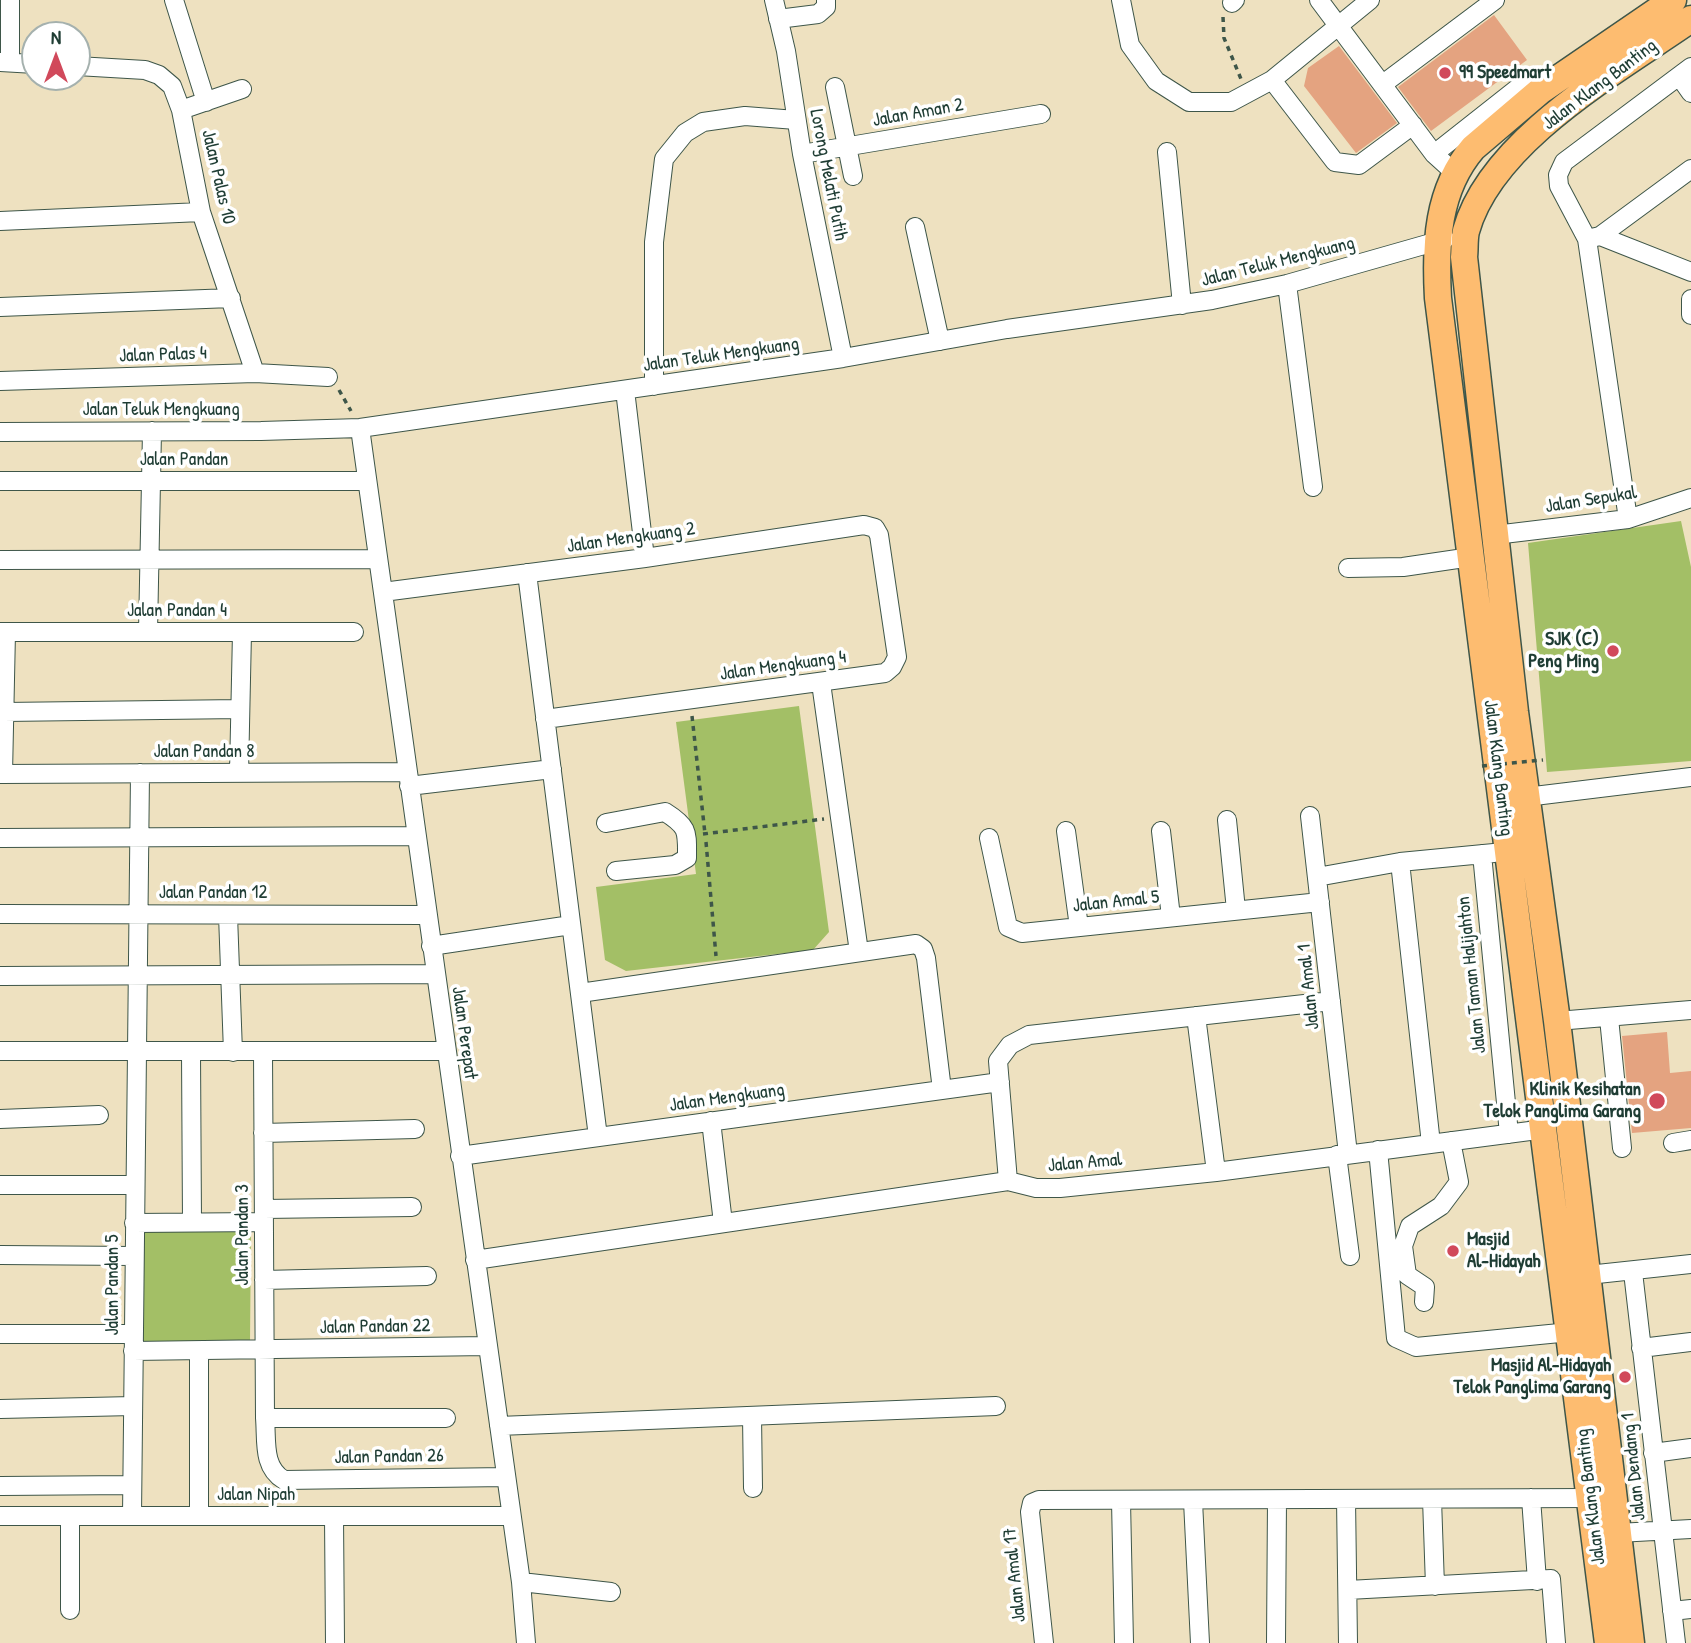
<!DOCTYPE html>
<html>
<head>
<meta charset="utf-8">
<style>
  body { margin:0 }
  #map { position:relative; width:1691px; height:1643px; overflow:hidden; background:#eee1c0; font-family:"Patrick Hand",sans-serif }
  canvas { display:block }
  .north { position:absolute; left:21px; top:21px; width:70px; height:70px; box-sizing:border-box; background:#fff; border:2px solid #a5b1ae; border-radius:50%; rotate:0deg; font-size:19px; font-weight:700; line-height:28px; text-align:center; color:#1f3d34 }
  .north::after { content:''; display:block; margin:auto; width:24px; height:32px; background:#d1495b; clip-path:polygon(50% 0,100% 100%,50% 72%,0 100%) }
</style>
</head>
<body>
<div id="map">
<canvas width="1691" height="1643"></canvas>
<div class="north">N</div>
</div>
<script>
const ctx = document.querySelector('canvas').getContext('2d');
ctx.lineJoin = 'round';
function fillPath(path, color) { ctx.fillStyle = color; ctx.fill(path, 'evenodd'); }
function strokePath(path, color, width, dash) { ctx.strokeStyle = color; ctx.lineWidth = width; ctx.lineCap = dash ? 'butt' : 'round'; ctx.setLineDash(dash || []); ctx.stroke(path); }
function write(font, color, halo, rows, align = 'center') {
  ctx.font = font + ' "Patrick Hand",sans-serif'; ctx.lineWidth = 7; ctx.setLineDash([]); ctx.textBaseline = 'middle'; ctx.strokeStyle = halo; ctx.fillStyle = color; for (const [text, x, y, turn = 0] of rows) {
    ctx.save(); ctx.translate(x, y); ctx.rotate((+turn || 0) * Math.PI / 180); ctx.textAlign = isNaN(turn) ? turn : align; if (halo) ctx.strokeText(text, 0, 0); ctx.fillText(text, 0, 0); ctx.restore();
  }
}
const green = new Path2D(`
  M 1681,521 L 1691,567 L 1691,761 L 1547,772 L 1528,543 Z
  M 799,706 L 829,932 L 813,950 L 626,971 L 605,960 L 596,887 L 696,874 L 676,722 Z
  M 142,1228 L 251,1228 L 250,1342 L 142,1342 Z`);
const building = new Path2D(`
  M 1494,15 L 1527,60 L 1431,131 L 1398,87 Z
  M 1339,46 L 1397,123 L 1356,153 L 1304,86 L 1308,68 Z
  M 1667,1032 L 1670,1073 L 1691,1071 L 1691,1128 L 1632,1133 L 1622,1036 Z`);
const path = new Path2D(`
  M 1223,17 L 1224,38 L 1241,79
  M 339,390 L 351,411
  M 692,716 L 705,834
  M 703,834 L 824,819
  M 706,842 L 716,956`);
const minor = new Path2D(`
  M 10,0 L 10,62
  M 174,0 L 206,102
  M 774,0 L 786,51 L 802,154 L 843,358
  M 1121,0 L 1130,45 L 1156,81 L 1189,102 L 1231,102 L 1272,80 L 1370,0
  M 1319,0 L 1434,154 L 1455,173
  M 1232,3 L 1235,0
  M 778,19 L 818,14 L 826,7 L 826,0
  M 0,62 L 35,64
  M 77,66 L 145,70 L 159,75 L 172,86 L 181,110 L 201,212 L 255,373
  M 1691,67 L 1564,162 L 1558,175 L 1559,186 L 1587,239 L 1600,236 L 1691,272
  M 1679,76 L 1691,93
  M 1272,80 L 1335,162 L 1359,165 L 1413,125
  M 1383,84 L 1495,0
  M 835,87 L 853,176
  M 181,110 L 242,89
  M 1167,152 L 1182,305
  M 802,154 L 1041,114
  M 1434,154 L 1524,83 L 1540,91
  M 0,221 L 201,212
  M 915,227 L 940,341
  M 1600,236 L 1691,169
  M 1587,239 L 1628,519
  M 1287,284 L 1313,487
  M 1691,299 L 1691,315
  M 0,307 L 231,298
  M 0,381 L 255,373 L 328,377
  M 654,386 L 654,242 L 664,159 L 685,133 L 703,122 L 745,116 L 796,120
  M 625,390 L 645,558
  M 360,428 L 521,1582 L 526,1643
  M 0,432 L 261,431 L 360,428 L 843,358 L 1007,329 L 1212,300 L 1287,284 L 1445,239
  M 0,481 L 367,481
  M 1495,535 L 1628,519 L 1691,498
  M 0,560 L 378,559
  M 1348,568 L 1403,567 L 1471,557
  M 527,573 L 598,1137
  M 383,592 L 645,558 L 864,525 L 875,528 L 879,535 L 897,657 L 892,667 L 885,673 L 545,719
  M 0,632 L 354,632
  M 148,632 L 152,431
  M 821,683 L 859,952
  M 4,712 L 240,709
  M 239,773 L 242,632
  M 0,774 L 407,772
  M 3,774 L 6,632
  M 409,786 L 552,769
  M 1526,797 L 1691,777
  M 1310,816 L 1348,1154
  M 1227,820 L 1236,910
  M 606,823 L 665,812 C 689,827 687,832 687,858 L 675,865 L 616,871
  M 1066,831 L 1079,927
  M 1161,831 L 1171,917
  M 0,838 L 416,836
  M 989,838 L 1008,927 L 1022,933 L 1320,902
  M 1482,854 L 1509,1134
  M 1400,862 L 1431,1144
  M 1317,877 L 1400,862 L 1494,853
  M 0,914 L 427,915
  M 228,915 L 233,1052
  M 431,946 L 571,925
  M 0,976 L 435,974
  M 580,993 L 916,944 L 923,949 L 926,958 L 942,1090
  M 1196,1016 L 1216,1172
  M 1609,1018 L 1622,1148
  M 1557,1021 L 1691,1010
  M 0,1051 L 445,1051
  M 263,1052 L 265,1418 C 267,1440 262,1467 284,1480 L 506,1477
  M 191,1053 L 192,1222
  M 0,1119 L 99,1115
  M 711,1121 L 723,1223
  M 263,1133 L 415,1129
  M 1673,1143 L 1691,1140
  M 1378,1150 L 1396,1338 L 1416,1347 L 1570,1332
  M 1337,1155 L 1350,1256
  M 460,1156 L 1000,1082
  M 1008,1181 L 998,1061 L 1010,1045 L 1029,1035 L 1331,1001
  M 0,1185 L 134,1185
  M 264,1209 L 412,1207
  M 134,1223 L 264,1222
  M 0,1255 L 134,1256
  M 475,1260 L 1008,1181 L 1036,1188 L 1060,1188 L 1216,1172 L 1545,1129
  M 1633,1272 L 1676,1643
  M 1588,1275 L 1691,1264
  M 264,1280 L 427,1276
  M 1424,1302 L 1425,1287 L 1407,1275 L 1403,1246 L 1410,1226 L 1441,1206 L 1459,1182 L 1451,1141
  M 0,1334 L 133,1334
  M 1641,1348 L 1691,1342
  M 133,1351 L 487,1346
  M 0,1409 L 133,1406
  M 752,1416 L 753,1488
  M 265,1418 L 446,1418
  M 499,1426 L 996,1406
  M 1653,1453 L 1691,1448
  M 0,1486 L 132,1485
  M 1531,1498 L 1537,1581
  M 1346,1499 L 1348,1643
  M 1432,1499 L 1435,1586
  M 1121,1501 L 1124,1643
  M 1193,1501 L 1200,1643
  M 0,1516 L 511,1516
  M 132,1516 L 140,773
  M 199,1516 L 199,1351
  M 334,1516 L 335,1643
  M 1618,1533 L 1691,1529
  M 521,1582 L 611,1592
  M 1348,1590 L 1551,1579 L 1556,1643
  M 70,1610 L 70,1516
  M 1672,1611 L 1691,1609
  M 1044,1643 L 1030,1512 L 1032,1503 L 1039,1500 L 1591,1498
  M 1276,1643 L 1277,1500`);
const highway = new Path2D(`
  M 1608,1643 L 1438,298 C 1435,244 1437,190 1473,148 L 1540,91 L 1673,0
  M 1631,1643 L 1557,1021 L 1515,712 L 1464,257 C 1465,249 1464,239 1466,231 C 1491,140 1618,70 1691,19`);
const pathBridge = new Path2D(`
  M 1482,766 L 1543,760`);
const markers = [
  [1445,73,7,"#d1495b"],
  [1613,651,7,"#d1495b"],
  [1657,1101,9,"#d1495b"],
  [1453,1251,7,"#d1495b"],
  [1625,1377,7,"#d1495b"]
];
const poiNames = [
  ["99 Speedmart",1459,73,"left"],
  ["SJK (C)",1599,640],
  ["Peng Ming",1599,662],
  ["Klinik Kesihatan",1641,1090],
  ["Telok Panglima Garang",1641,1112],
  ["Masjid",1467,1240,"left"],
  ["Al-Hidayah",1467,1262,"left"],
  ["Masjid Al-Hidayah",1611,1366],
  ["Telok Panglima Garang",1611,1388]
];
const streetNames = [
  ["Jalan Klang Banting",1600,85,-37],
  ["Jalan Aman 2",918,113,-10],
  ["Lorong Melati Putih",828,175,79],
  ["Jalan Palas 10",218,177,77],
  ["Jalan Teluk Mengkuang",1278,262,-14],
  ["Jalan Palas 4",163,355,-2],
  ["Jalan Teluk Mengkuang",721,355,-8],
  ["Jalan Teluk Mengkuang",161,410],
  ["Jalan Pandan",184,460],
  ["Jalan Sepukal",1591,500,-9],
  ["Jalan Mengkuang 2",631,538,-8],
  ["Jalan Pandan 4",177,611],
  ["Jalan Mengkuang 4",783,666,-8],
  ["Jalan Pandan 8",204,752],
  ["Jalan Klang Banting",1498,768,83],
  ["Jalan Pandan 12",213,893],
  ["Jalan Amal 5",1116,902,-6],
  ["Jalan Taman Halijahton",1472,975,-96],
  ["Jalan Amal 1",1309,987,-96],
  ["Jalan Perepat",464,1033,82],
  ["Jalan Mengkuang",727,1098,-8],
  ["Jalan Amal",1085,1163,-5],
  ["Jalan Pandan 3",243,1235,-90],
  ["Jalan Pandan 5",113,1285,-90],
  ["Jalan Pandan 22",375,1327,-1],
  ["Jalan Pandan 26",389,1457,-1],
  ["Jalan Dendang 1",1634,1467,-96],
  ["Jalan Nipah",256,1495],
  ["Jalan Klang Banting",1591,1497,-97],
  ["Jalan Amal 17",1015,1575,-96]
];
fillPath(green, '#a3bf66');
fillPath(building, '#e4a380');
strokePath(minor, '#3e5649', 20);
strokePath(highway, '#3e5649', 29);
strokePath(path, '#3e5649', 3.5, [5, 5]);
strokePath(minor, '#fff', 18);
strokePath(highway, '#fdbc70', 26);
strokePath(pathBridge, '#3e5649', 3.5, [5, 5]);
for (const [x, y, r, color] of markers) { const dot = new Path2D(); dot.arc(x, y, r, 0, 2 * Math.PI); ctx.fillStyle = color; ctx.fill(dot); strokePath(dot, '#fff', 2.5); }
write('bold 19px', '#1f3d34', '#fff', poiNames, 'right');
write('19px', '#1f3d34', '#fff', streetNames);
</script>
</body>
</html>
